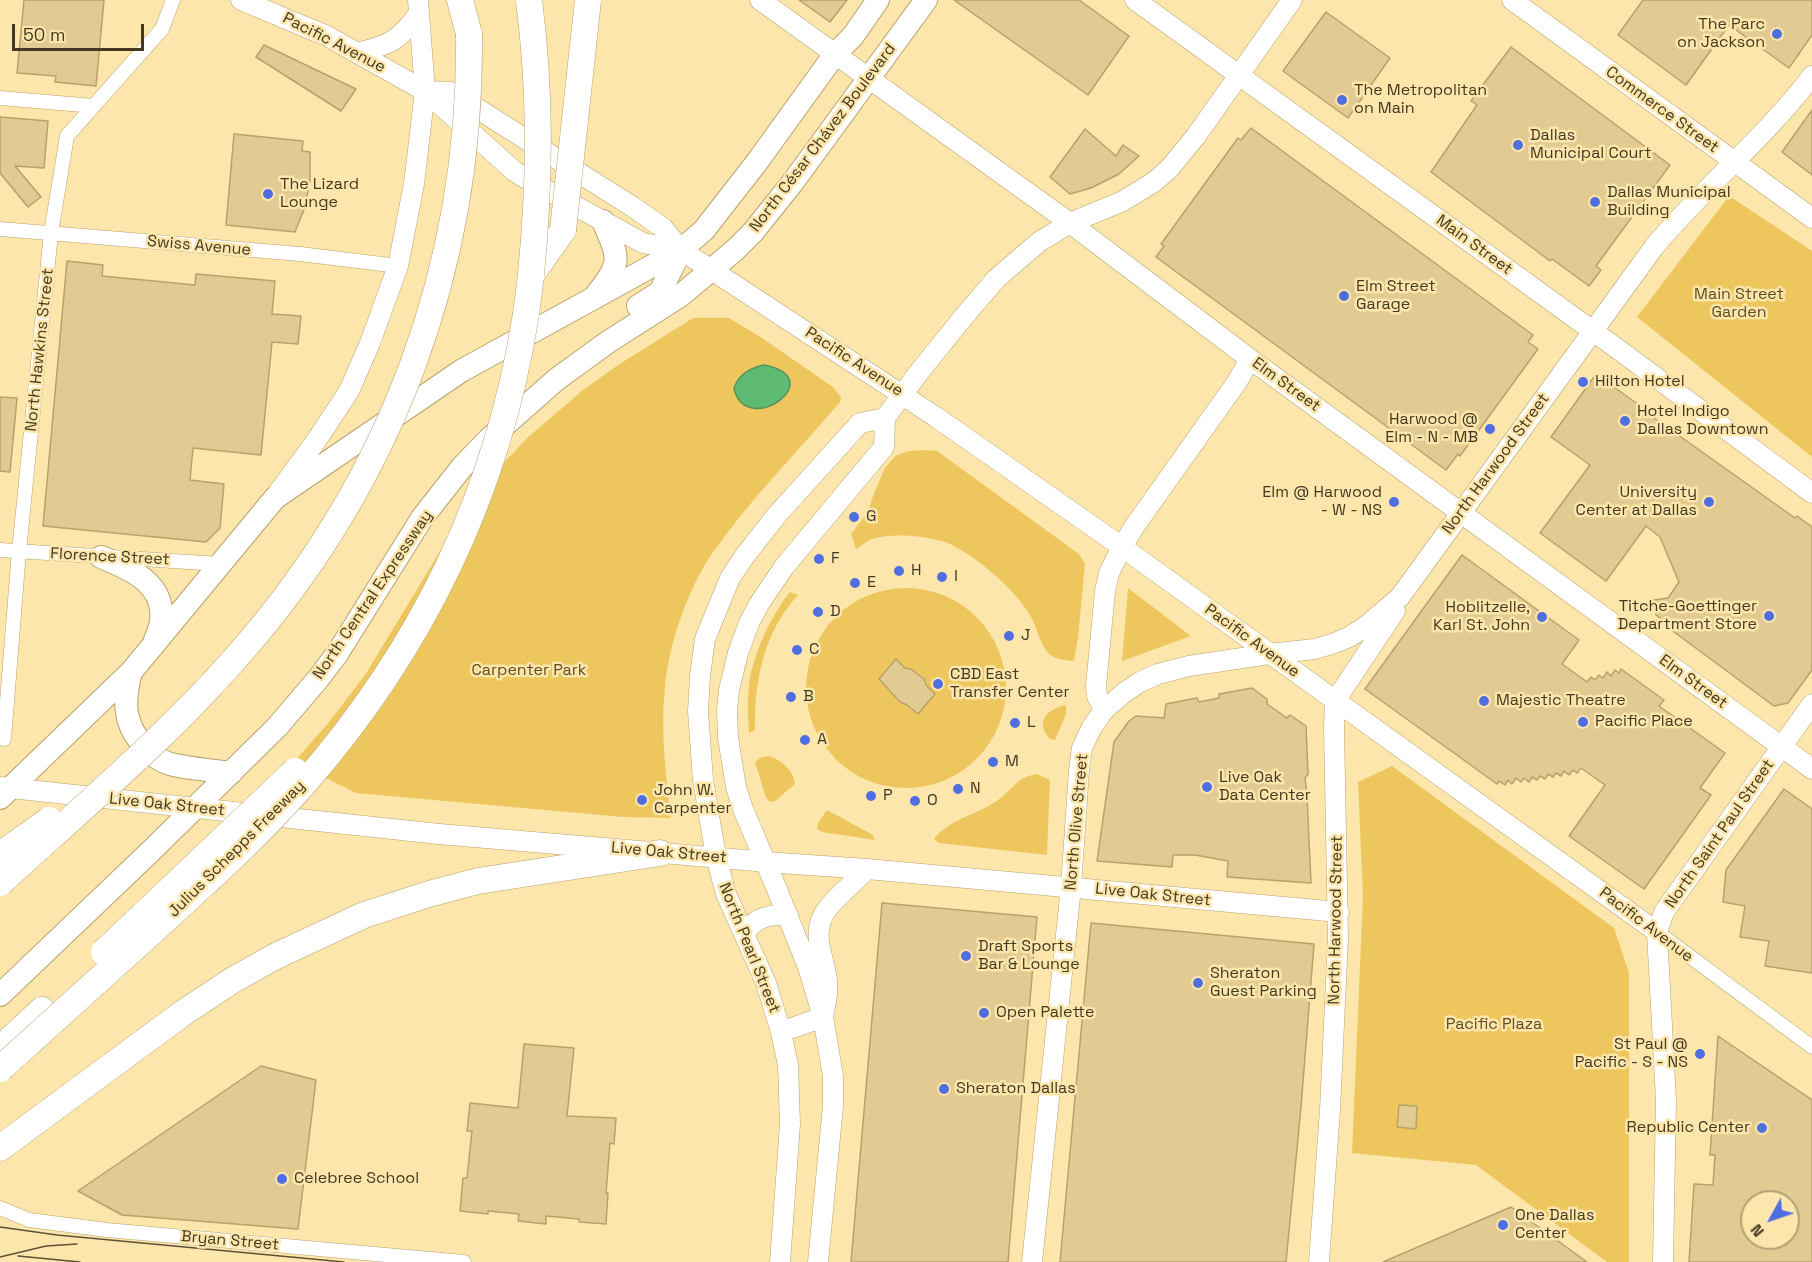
<!DOCTYPE html>
<html>
<head>
<meta charset="utf-8">
<style>
  body { margin:0 }
  #map { position:relative; width:1812px; height:1262px; overflow:hidden; background:#fde6ac; font-family:"Space Grotesk",sans-serif }
  canvas { display:block }
  .north { position:absolute; left:1740px; top:1190px; width:60px; height:60px; box-sizing:border-box; background:#fde6ac; border:2px solid #b2a174; border-radius:50%; rotate:230deg; font-size:16px; font-weight:700; line-height:24px; text-align:center; color:#423921 }
  .north::after { content:''; display:block; margin:auto; width:21px; height:27px; background:#4f6ee2; clip-path:polygon(50% 0,100% 100%,50% 72%,0 100%) }
  .scale { position:absolute; left:12px; top:24px; width:132px; height:27px; box-sizing:border-box; border:3px solid #423921; border-top:0; padding-left:8px; font-size:18px; line-height:21px; white-space:nowrap; color:#423921; -webkit-text-stroke:4px #fde6ac; paint-order:stroke }
</style>
</head>
<body>
<div id="map">
<canvas width="1812" height="1262"></canvas>
<div class="north">N</div>
<div class="scale">50 m</div>
</div>
<script>
const ctx = document.querySelector('canvas').getContext('2d');
ctx.lineJoin = 'round';
function fillPath(path, color) { ctx.fillStyle = color; ctx.fill(path, 'evenodd'); }
function strokePath(path, color, width, dash) { ctx.strokeStyle = color; ctx.lineWidth = width; ctx.lineCap = dash ? 'butt' : 'round'; ctx.setLineDash(dash || []); ctx.stroke(path); }
function write(font, color, halo, rows, align = 'center') {
  ctx.font = font + ' "Space Grotesk",sans-serif'; ctx.lineWidth = 5; ctx.setLineDash([]); ctx.textBaseline = 'middle'; ctx.strokeStyle = halo; ctx.fillStyle = color; for (const [text, x, y, turn = 0] of rows) {
    ctx.save(); ctx.translate(x, y); ctx.rotate((+turn || 0) * Math.PI / 180); ctx.textAlign = isNaN(turn) ? turn : align; if (halo) ctx.strokeText(text, 0, 0); ctx.fillText(text, 0, 0); ctx.restore();
  }
}
const green = new Path2D(`
  M 1729,196 L 1812,251 L 1812,457 L 1637,317 Z
  M 693,318 L 729,318 L 762,338 L 833,387 L 841,397 L 840,402 C 797,452 749,501 711,555 C 687,591 669,644 665,687 C 660,731 666,775 671,818 L 623,817 L 356,793 L 294,762 L 329,722 L 365,675 L 475,494 L 526,439 L 583,390 L 618,365 Z
  M 923,450 L 937,451 L 1079,554 L 1085,564 L 1078,638 L 1074,661 C 1064,660 1055,660 1048,653 C 1038,641 1037,625 1028,612 C 1012,587 973,553 945,542 C 926,536 895,533 876,538 C 870,539 862,545 856,549 L 851,534 L 868,512 L 873,496 L 885,468 L 895,456 L 909,451 Z
  M 1128,588 L 1191,636 L 1122,661 Z
  M806 688a100 100 0 1 1 200 0a100 100 0 1 1-200 0Z
  M 790,592 L 798,595 C 764,632 754,681 755,730 L 749,733 C 748,717 747,702 749,686 C 752,656 771,615 790,592 Z
  M 1066,705 L 1066,714 L 1055,740 L 1050,739 C 1034,722 1047,709 1066,705 Z
  M 768,756 C 781,759 794,771 795,784 L 774,802 L 769,801 L 766,798 L 755,762 L 760,758 Z
  M 1392,766 L 1614,928 L 1629,973 L 1629,1262 L 1607,1262 L 1476,1165 L 1352,1153 L 1363,896 L 1358,782 Z
  M 1037,774 L 1050,780 L 1047,855 L 939,843 L 934,839 C 948,820 976,815 995,802 C 1012,792 1015,777 1037,774 Z
  M 827,810 L 873,835 L 875,840 L 822,832 L 817,829 L 818,823 Z`);
const water = new Path2D(`
  M 764,365 C 832,378 747,439 734,389 C 738,374 750,368 764,365 Z`);
const building = new Path2D(`
  M 24,0 L 104,0 L 96,86 L 55,82 L 56,76 L 17,73 Z
  M 799,0 L 847,0 L 830,22 Z
  M 954,0 L 1079,0 L 1129,36 L 1088,95 Z
  M 1643,0 L 1812,0 L 1812,35 L 1789,68 L 1729,25 L 1686,85 L 1618,35 Z
  M 1326,12 L 1390,58 L 1348,118 L 1283,71 Z
  M 264,45 L 356,89 L 341,111 L 256,57 Z
  M 1511,47 L 1670,165 L 1596,266 L 1601,270 L 1589,286 L 1552,259 L 1550,261 L 1431,172 L 1477,105 L 1471,101 Z
  M 1812,110 L 1812,175 L 1782,152 Z
  M 0,117 L 48,121 L 44,168 L 15,166 L 41,197 L 28,207 L 0,173 Z
  M 1251,128 L 1533,335 L 1528,342 L 1538,349 L 1460,456 L 1458,454 L 1446,470 L 1156,257 L 1164,246 L 1161,244 L 1238,138 L 1241,140 Z
  M 1085,129 L 1116,156 L 1123,145 L 1139,156 L 1119,174 L 1091,188 L 1070,194 L 1050,177 Z
  M 234,134 L 303,141 L 302,151 L 310,152 L 310,181 L 305,207 L 295,232 L 226,225 Z
  M 67,261 L 103,265 L 102,276 L 195,285 L 196,274 L 275,281 L 272,314 L 301,316 L 298,344 L 272,342 L 261,455 L 193,448 L 190,480 L 224,484 L 220,528 L 206,542 L 43,526 Z
  M 1596,374 L 1650,413 L 1650,415 L 1795,518 L 1797,516 L 1812,527 L 1812,670 L 1788,703 L 1774,706 L 1666,626 L 1668,624 L 1656,615 L 1654,600 L 1668,598 L 1679,582 L 1660,537 L 1646,526 L 1606,581 L 1540,533 L 1590,465 L 1551,437 Z
  M 0,397 L 17,398 L 10,472 L 0,471 Z
  M 1462,555 L 1579,640 L 1562,664 L 1587,682 L 1591,677 L 1595,680 L 1599,675 L 1603,678 L 1607,672 L 1611,676 L 1615,670 L 1619,673 L 1621,669 L 1664,700 L 1659,706 L 1725,753 L 1700,788 L 1711,795 L 1644,889 L 1569,836 L 1605,785 L 1581,768 L 1577,773 L 1573,770 L 1569,775 L 1564,771 L 1561,776 L 1556,773 L 1553,777 L 1548,774 L 1545,779 L 1540,776 L 1537,780 L 1532,777 L 1529,782 L 1524,778 L 1521,782 L 1516,778 L 1512,784 L 1508,780 L 1505,785 L 1499,781 L 1497,784 L 1365,689 Z
  M 896,659 L 905,668 L 911,669 L 924,679 L 926,685 L 935,694 L 918,714 L 907,705 L 900,702 L 879,679 Z
  M 1252,688 L 1267,699 L 1267,704 L 1287,718 L 1290,715 L 1306,726 L 1308,774 L 1305,778 L 1307,796 L 1311,883 L 1227,877 L 1228,861 L 1195,855 L 1173,855 L 1172,867 L 1097,861 L 1114,742 L 1129,721 L 1136,716 L 1164,718 L 1166,704 L 1197,698 L 1199,702 L 1219,698 L 1219,694 Z
  M 1784,789 L 1812,809 L 1812,973 L 1765,966 L 1769,941 L 1740,937 L 1745,906 L 1723,902 L 1726,870 Z
  M 882,903 L 1037,917 L 1008,1262 L 851,1262 Z
  M 1091,923 L 1314,944 L 1301,1107 L 1286,1262 L 1060,1262 Z
  M 1718,1036 L 1812,1100 L 1812,1262 L 1689,1262 L 1694,1184 L 1713,1185 L 1715,1155 L 1710,1155 ZM 1752,1202 L 1788,1202 L 1788,1238 L 1752,1238 Z
  M 524,1044 L 574,1048 L 567,1116 L 616,1118 L 614,1144 L 610,1143 L 606,1193 L 608,1193 L 606,1224 L 579,1222 L 579,1219 L 546,1216 L 546,1224 L 518,1221 L 519,1214 L 488,1211 L 488,1214 L 460,1211 L 463,1178 L 467,1178 L 472,1131 L 467,1131 L 470,1103 L 518,1108 Z
  M 261,1066 L 316,1080 L 298,1229 L 122,1215 L 78,1191 Z
  M 1399,1105 L 1417,1106 L 1416,1129 L 1397,1127 Z
  M 1511,1207 L 1587,1262 L 1383,1262 Z`);
const street = new Path2D(`
  M 0,98 L 94,106
  M 0,229 L 300,254 L 398,266
  M 0,550 L 220,564
  M 4,739 L 19,551 L 51,233 L 67,136 L 162,29 L 173,0
  M 1657,932 L 1812,1047
  M 0,1208 L 29,1220 L 107,1230 L 464,1262`);
const secondary = new Path2D(`
  M 241,0 L 327,36 L 425,91 L 514,171 L 530,181 L 643,243 L 681,250
  M 760,0 L 1070,223 L 1250,359 L 1812,769
  M 1135,0 L 1615,347 L 1812,493
  M 1512,0 L 1812,218
  M 357,53 C 390,45 400,40 419,13
  M 425,91 L 451,92 L 633,207 L 663,228 L 681,250 L 936,417 L 1122,547 L 1657,932
  M 278,493 L 316,441 L 349,391 L 370,343 L 398,266 L 414,184 L 425,91 L 418,0
  M 1104,710 L 1097,696 L 1096,686 L 1105,591 L 1109,573 L 1122,547 L 1134,527 L 1237,382 L 1250,359
  M 0,787 L 439,834 L 780,863 L 867,869 L 1339,912
  M 745,933 C 755,918 769,913 788,916
  M 781,1032 L 823,1017 C 825,1004 829,993 827,980 C 824,955 809,932 828,908 C 839,894 855,882 867,869
  M 780,1262 L 790,1124 L 788,1065 L 781,1032 L 766,983 L 726,894 L 716,857 L 703,780 L 698,711 L 700,676 L 705,639 L 730,578 L 744,557 L 776,516 L 860,423 L 885,418
  M 818,1262 L 833,1106 L 833,1076 L 823,1017 L 808,967 L 776,887 L 743,809 L 736,787 L 728,738 L 727,710 L 729,690 L 738,653 L 749,623 L 759,604 L 784,567 L 884,447 L 885,418 L 920,371 L 961,320 L 996,279 L 1039,242 L 1070,223 L 1123,201 L 1154,182 L 1169,169 L 1196,136 L 1292,0
  M 1032,1262 L 1071,887 L 1079,770 L 1082,748 L 1092,727 L 1104,710 L 1125,692 L 1140,682 L 1158,674 L 1189,666 L 1269,654 L 1315,649 L 1335,643 L 1349,637 L 1365,627 L 1400,597 L 1654,247 C 1704,187 1765,138 1812,76
  M 1319,1262 L 1330,1110 L 1338,938 L 1334,728 L 1335,701 L 1395,611
  M 1663,1262 L 1666,1100 L 1657,932 L 1664,912 L 1812,704`);
const primary = new Path2D(`
  M 596,295 C 623,261 619,259 603,221
  M 638,306 L 660,292 L 681,250
  M 101,557 C 130,569 166,583 161,622 C 160,628 157,635 155,640
  M 131,672 C 123,702 123,726 147,749 C 153,756 161,761 170,764 C 190,769 211,770 231,773
  M 0,798 L 131,672 L 275,498 L 461,371 L 681,250 L 704,230 L 757,162 L 835,54 L 853,36 L 878,0
  M 0,995 L 152,850 L 277,727 L 318,679 L 337,654 L 422,518 L 462,467 L 489,439 L 557,379 L 608,342 L 680,296 L 735,250 L 753,232 L 793,182 L 926,0`);
const highway = new Path2D(`
  M 460,0 L 469,34
  M 526,314 L 531,275 L 563,230
  M 0,1049 L 42,1010
  M 0,1148 L 183,1013 L 233,980 L 276,956 L 364,915 L 429,894 L 478,881 L 660,853`);
const tram = new Path2D(`
  M 0,1227 L 57,1235 L 344,1262
  M 18,1256 L 80,1262
  M 0,1257 L 46,1246 L 77,1244`);
const highwayBridge = new Path2D(`
  M 529,0 C 541,95 540,180 531,275
  M 563,230 L 588,0
  M 0,855 L 49,820
  M 0,883 C 82,808 168,736 241,652 C 393,478 472,264 469,34
  M 104,952 L 295,771
  M 0,1069 C 52,1022 103,976 155,929 C 205,883 256,838 301,787 C 421,651 498,493 526,314`);
const markers = [
  [1777,34,6,"#4f6ee2"],
  [1342,100,6,"#4f6ee2"],
  [1518,145,6,"#4f6ee2"],
  [268,194,6,"#4f6ee2"],
  [1595,202,6,"#4f6ee2"],
  [1344,296,6,"#4f6ee2"],
  [1583,382,6,"#4f6ee2"],
  [1625,421,6,"#4f6ee2"],
  [1490,429,6,"#4f6ee2"],
  [1394,502,6,"#4f6ee2"],
  [1709,502,6,"#4f6ee2"],
  [854,517,6,"#4f6ee2"],
  [819,559,6,"#4f6ee2"],
  [899,571,6,"#4f6ee2"],
  [942,577,6,"#4f6ee2"],
  [855,583,6,"#4f6ee2"],
  [818,612,6,"#4f6ee2"],
  [1769,616,6,"#4f6ee2"],
  [1542,617,6,"#4f6ee2"],
  [1009,636,6,"#4f6ee2"],
  [797,650,6,"#4f6ee2"],
  [938,684,6,"#4f6ee2"],
  [791,697,6,"#4f6ee2"],
  [1484,701,6,"#4f6ee2"],
  [1583,722,6,"#4f6ee2"],
  [1015,723,6,"#4f6ee2"],
  [805,740,6,"#4f6ee2"],
  [993,762,6,"#4f6ee2"],
  [1207,787,6,"#4f6ee2"],
  [958,789,6,"#4f6ee2"],
  [871,796,6,"#4f6ee2"],
  [642,800,6,"#4f6ee2"],
  [915,801,6,"#4f6ee2"],
  [966,956,6,"#4f6ee2"],
  [1198,983,6,"#4f6ee2"],
  [984,1013,6,"#4f6ee2"],
  [1700,1054,6,"#4f6ee2"],
  [944,1089,6,"#4f6ee2"],
  [1762,1128,6,"#4f6ee2"],
  [282,1179,6,"#4f6ee2"],
  [1503,1225,6,"#4f6ee2"]
];
const poiNames = [
  ["The Parc",1765,25,"right"],
  ["on Jackson",1765,43,"right"],
  ["The Metropolitan",1354,91],
  ["on Main",1354,109],
  ["Dallas",1530,136],
  ["Municipal Court",1530,154],
  ["The Lizard",280,185],
  ["Lounge",280,203],
  ["Dallas Municipal",1607,193],
  ["Building",1607,211],
  ["Elm Street",1356,287],
  ["Garage",1356,305],
  ["Hilton Hotel",1595,382],
  ["Hotel Indigo",1637,412],
  ["Dallas Downtown",1637,430],
  ["Harwood @",1478,420,"right"],
  ["Elm - N - MB",1478,438,"right"],
  ["Elm @ Harwood",1382,493,"right"],
  ["- W - NS",1382,511,"right"],
  ["University",1697,493,"right"],
  ["Center at Dallas",1697,511,"right"],
  ["G",866,517],
  ["F",831,559],
  ["H",911,571],
  ["I",954,577],
  ["E",867,583],
  ["Titche-Goettinger",1757,607,"right"],
  ["Department Store",1757,625,"right"],
  ["Hoblitzelle,",1530,608,"right"],
  ["Karl St. John",1530,626,"right"],
  ["D",830,612],
  ["J",1021,636],
  ["C",809,650],
  ["CBD East",950,675],
  ["Transfer Center",950,693],
  ["B",803,697],
  ["Majestic Theatre",1496,701],
  ["Pacific Place",1595,722],
  ["L",1027,723],
  ["A",817,740],
  ["M",1005,762],
  ["Live Oak",1219,778],
  ["Data Center",1219,796],
  ["N",970,789],
  ["John W.",654,791],
  ["Carpenter",654,809],
  ["P",883,796],
  ["O",927,801],
  ["Draft Sports",978,947],
  ["Bar & Lounge",978,965],
  ["Sheraton",1210,974],
  ["Guest Parking",1210,992],
  ["Open Palette",996,1013],
  ["St Paul @",1688,1045,"right"],
  ["Pacific - S - NS",1688,1063,"right"],
  ["Sheraton Dallas",956,1089],
  ["Republic Center",1750,1128,"right"],
  ["Celebree School",294,1179],
  ["One Dallas",1515,1216],
  ["Center",1515,1234]
];
const streetNames = [
  ["Pacific Avenue",334,43,27],
  ["Commerce Street",1662,110,36],
  ["North César Chávez Boulevard",823,138,-53],
  ["Main Street",1474,245,36],
  ["Swiss Avenue",199,246,5],
  ["North Hawkins Street",40,350,-84],
  ["Pacific Avenue",854,362,33],
  ["Elm Street",1286,385,36],
  ["North Harwood Street",1496,464,-54],
  ["Florence Street",110,557,3],
  ["North Central Expressway",373,595,-56],
  ["Pacific Avenue",1252,641,36],
  ["Elm Street",1693,682,36],
  ["Live Oak Street",167,805,6],
  ["North Olive Street",1077,822,-85],
  ["North Saint Paul Street",1720,834,-55],
  ["Julius Schepps Freeway",237,849,-45],
  ["Live Oak Street",669,853,5],
  ["Live Oak Street",1153,895,6],
  ["North Harwood Street",1336,920,-89],
  ["Pacific Avenue",1646,925,37],
  ["North Pearl Street",749,948,68],
  ["Bryan Street",230,1241,5]
];
const parkNames = [
  ["Main Street",1739,295],
  ["Garden",1739,313],
  ["Carpenter Park",529,671],
  ["Pacific Plaza",1494,1025]
];
fillPath(green, '#edc75e');
fillPath(water, '#5fba73');
strokePath(water, '#56935a', 1.5);
fillPath(building, '#e2cb92');
strokePath(building, '#b8a26a', 1.5);
strokePath(street, '#b9a36c', 15);
strokePath(secondary, '#b9a36c', 21);
strokePath(primary, '#b9a36c', 24);
strokePath(highway, '#b9a36c', 27);
strokePath(street, '#fff', 14);
strokePath(secondary, '#fff', 20);
strokePath(primary, '#fff', 22);
strokePath(highway, '#fff', 26);
strokePath(tram, '#5d5235', 1.5);
strokePath(highwayBridge, '#b9a36c', 27, []);
strokePath(highwayBridge, '#fff', 26);
for (const [x, y, r, color] of markers) { const dot = new Path2D(); dot.arc(x, y, r, 0, 2 * Math.PI); ctx.fillStyle = color; ctx.fill(dot); strokePath(dot, '#fde6ac', 2); }
write('16px', '#423921', '#fde6ac', poiNames, 'left');
write('16px', '#423921', '#fde6ac', streetNames);
write('16px', '#5e4d20', '#fde6ac', parkNames);
</script>
</body>
</html>
